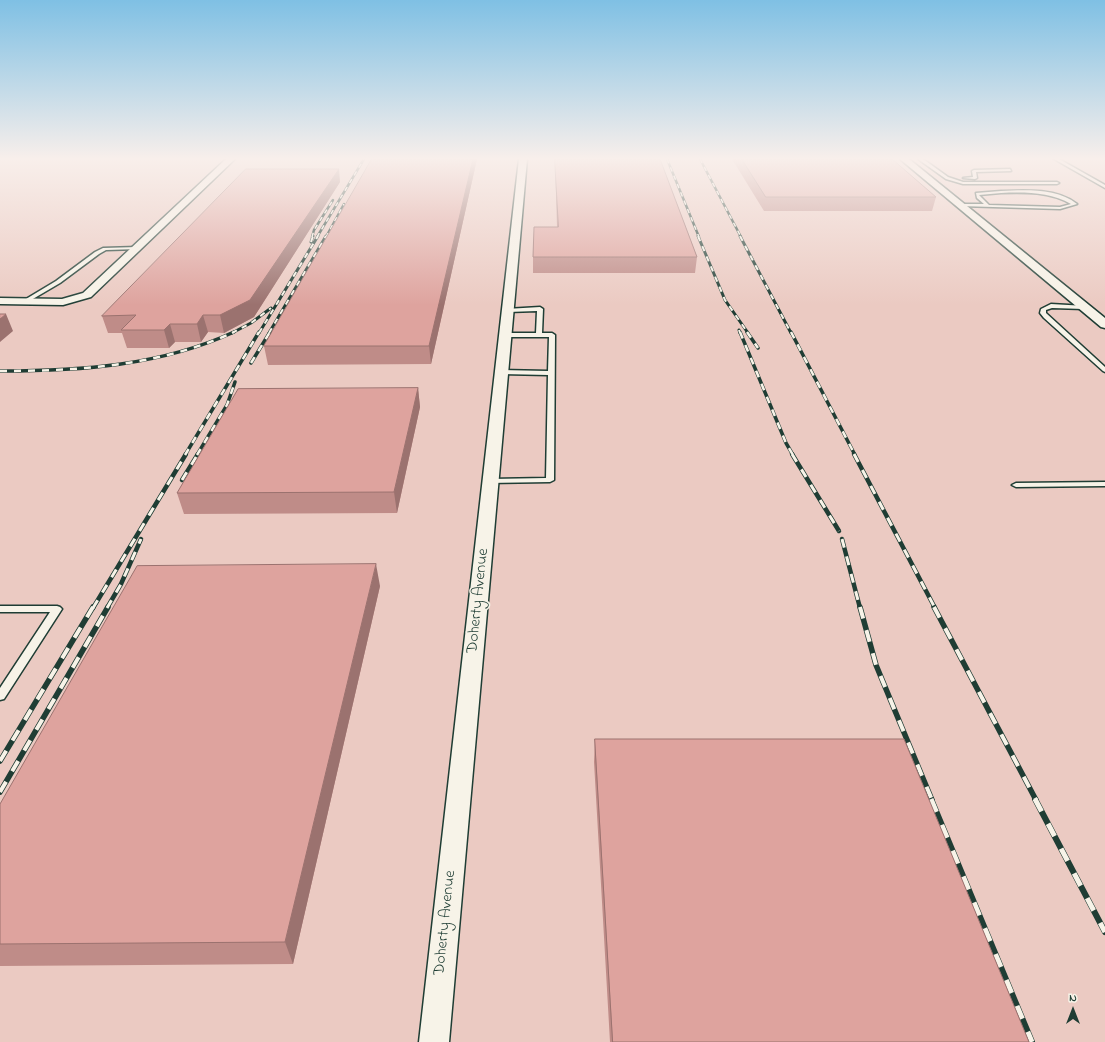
<!DOCTYPE html>
<html>
<head>
<meta charset="utf-8">
<style>
  body { margin:0 }
  #map { position:relative; width:1105px; height:1042px; overflow:hidden; background:#f0dbd2; font-family:"Indie Flower",sans-serif }
  canvas { display:block }
  .north { position:absolute; left:1053px; top:990px; width:40px; height:40px; -webkit-text-stroke:3px #f7f3e8; paint-order:stroke; rotate:0deg; font-size:11px; font-weight:700; line-height:16px; text-align:center; color:#1f3d34 }
  .north::after { content:''; display:block; margin:auto; width:14px; height:18px; background:#1f3d34; clip-path:polygon(50% 0,100% 100%,50% 72%,0 100%) }
</style>
</head>
<body>
<div id="map">
<canvas width="1105" height="1042"></canvas>
<div class="north">N</div>
</div>
<script>
const ctx = document.querySelector('canvas').getContext('2d');
ctx.lineJoin = 'round';
function fillPath(path, color) { ctx.fillStyle = color; ctx.fill(path, 'evenodd'); }
function strokePath(path, color, width, dash) { ctx.strokeStyle = color; ctx.lineWidth = width; ctx.lineCap = dash ? 'butt' : 'round'; ctx.setLineDash(dash || []); ctx.stroke(path); }
function write(font, color, halo, rows, align = 'center') {
  ctx.font = font + ' "Indie Flower",sans-serif'; ctx.lineWidth = 3; ctx.setLineDash([]); ctx.textBaseline = 'middle'; ctx.strokeStyle = halo; ctx.fillStyle = color; for (const [text, x, y, turn = 0] of rows) {
    ctx.save(); ctx.translate(x, y); ctx.rotate((+turn || 0) * Math.PI / 180); ctx.textAlign = isNaN(turn) ? turn : align; if (halo) ctx.strokeText(text, 0, 0); ctx.fillText(text, 0, 0); ctx.restore();
  }
}
const built = new Path2D(`
  M 0,159 L 1105,159 L 1105,1042 L 0,1042 Z`);
const service = new Path2D(`
  M 918,159 L 923,159 L 948,177 L 963,182 L 1057,182 L 1059,183 L 1057,184 L 963,184 L 946,179 Z
  M 1054,159 L 1059,159 L 1105,185 L 1105,188 Z
  M 1010,169 L 1011,171 L 976,172 L 977,178 L 975,179 L 963,178 L 973,177 L 972,171 L 974,170 Z
  M 1001,191 C 1025,190 1057,188 1077,204 L 1060,209 L 960,206 L 958,205 L 960,204 L 984,204 L 977,198 L 976,193 ZM 1001,193 C 1025,192 1050,192 1071,204 L 1060,207 L 989,205 L 979,195 Z
  M 137,247 L 139,247 L 139,249 L 106,250 L 99,254 L 60,283 L 26,303 L 21,302 L 56,281 L 95,252 L 103,248 Z
  M 1051,304 L 1086,306 L 1086,308 L 1084,309 L 1052,308 L 1046,310 L 1046,313 L 1105,367 L 1105,372 L 1103,371 L 1044,318 L 1040,313 L 1041,309 Z
  M 540,307 L 543,309 L 542,333 L 552,333 L 555,335 L 554,480 L 550,482 L 488,483 L 487,481 L 491,479 L 546,478 L 548,375 L 501,374 L 498,372 L 501,370 L 548,371 L 549,337 L 505,337 L 502,335 L 505,333 L 536,333 L 537,311 L 508,312 L 506,311 L 506,309 Z
  M 1105,482 L 1105,486 L 1016,487 L 1012,485 L 1016,483 Z
  M 0,606 L 57,606 L 60,607 L 62,609 L 4,699 L 0,700 L 0,688 L 50,612 L 0,612 Z`);
const minor = new Path2D(`
  M 226,159 L 235,159 L 91,297 L 63,305 L 0,304 L 0,298 L 62,299 L 83,293 Z
  M 519,159 L 527,159 L 449,1042 L 419,1042 Z
  M 900,159 L 909,159 L 1105,318 L 1105,328 L 1101,327 Z`);
const railFar5 = new Path2D(`
  M 667,159 L 699,237
  M 700,159 L 741,237
  M 312,237 L 314,230 L 333,200
  M 317,237 L 364,159
  M 326,237 L 344,204`);
const railFar4 = new Path2D(`
  M 698,236 L 725,300 L 748,333
  M 740,236 L 791,333
  M 311,242 L 313,236
  M 739,330 L 740,333
  M 232,333 L 251,323 L 271,308
  M 259,333 L 318,236
  M 269,333 L 326,236`);
const railFar3 = new Path2D(`
  M 740,332 L 786,443 L 793,455
  M 747,332 L 758,348
  M 791,332 L 855,455
  M 251,363 L 270,332
  M 0,371 C 80,371 160,366 234,332
  M 185,455 L 259,332
  M 197,455 L 227,405 L 235,382`);
const railFar2 = new Path2D(`
  M 792,454 L 839,531
  M 854,454 L 935,608
  M 182,480 L 198,454
  M 842,539 L 860,608
  M 93,608 L 186,454
  M 107,608 L 121,584 L 141,539`);
const railFar1 = new Path2D(`
  M 860,607 L 876,665 L 932,800
  M 934,607 L 1036,800
  M 0,761 L 93,607
  M 0,792 L 108,607`);
const rail = new Path2D(`
  M 931,799 L 1032,1042
  M 1035,799 L 1105,932`);
const wall = new Path2D(`
  M 477,159 L 431,364 L 268,365 L 264,346 Z
  M 555,159 L 660,159 L 697,257 L 695,273 L 533,273 L 533,257 L 557,227 Z
  M 732,159 L 892,159 L 936,197 L 932,211 L 764,211 Z
  M 340,182 L 254,317 L 224,333 L 208,332 L 201,342 L 175,342 L 169,348 L 127,348 L 122,333 L 108,333 L 102,316 Z
  M 418,388 L 420,407 L 397,513 L 184,514 L 177,493 Z
  M 380,586 L 293,964 L 0,966 L 0,804 Z
  M 595,739 L 1029,1042 L 610,1042 L 594,762 Z`);
const shadedWall = new Path2D(`
  M 473,159 L 477,159 L 431,364 L 429,346 Z
  M 339,169 L 340,182 L 254,317 L 224,333 L 220,315 Z
  M 6,314 L 13,331 L 0,342 L 0,319 Z
  M 203,315 L 208,332 L 201,342 L 197,324 Z
  M 170,324 L 175,342 L 169,348 L 164,330 Z
  M 418,388 L 420,407 L 397,513 L 394,492 Z
  M 376,564 L 380,586 L 293,964 L 285,942 Z`);
const building = new Path2D(`
  M 372,159 L 473,159 L 429,346 L 264,346 Z
  M 555,159 L 660,159 L 697,257 L 533,257 L 534,227 L 558,227 Z
  M 742,159 L 892,159 L 936,197 L 766,197 Z
  M 246,169 L 339,169 L 250,300 L 220,315 L 203,315 L 197,324 L 170,324 L 164,330 L 121,330 L 136,315 L 102,316 Z
  M 0,314 L 6,314 L 0,319 Z
  M 418,388 L 394,492 L 177,493 L 238,389 Z
  M 376,564 L 285,942 L 0,944 L 0,804 L 137,566 Z
  M 595,739 L 904,739 L 1029,1042 L 613,1042 Z`);
const streetNames = [
  ["Doherty Avenue",479,601,-84],
  ["Doherty Avenue",446,923,-84]
];
fillPath(built, '#ebcac2');
strokePath(service, '#1f3d34', 3);
strokePath(minor, '#1f3d34', 3);
fillPath(service, '#f7f3e8');
fillPath(minor, '#f7f3e8');
strokePath(railFar5, '#1f3d34', 2.5);
strokePath(railFar4, '#1f3d34', 3);
strokePath(railFar3, '#1f3d34', 3.5);
strokePath(railFar2, '#1f3d34', 4.5);
strokePath(railFar1, '#1f3d34', 5.5);
strokePath(rail, '#1f3d34', 6);
strokePath(railFar5, '#f7f3e8', 1.5, [4.5]);
strokePath(railFar4, '#f7f3e8', 2, [5.5]);
strokePath(railFar3, '#f7f3e8', 2.5, [7]);
strokePath(railFar2, '#f7f3e8', 3, [9]);
strokePath(railFar1, '#f7f3e8', 4, [12]);
strokePath(rail, '#f7f3e8', 5, [14]);
fillPath(wall, '#bf8c88');
fillPath(shadedWall, '#9b726f');
fillPath(building, '#dea39e');
strokePath(building, '#9b726f', 1);
const sky = ctx.createLinearGradient(0, 0, 0, 305);
sky.addColorStop(0, '#7fc0e4');
sky.addColorStop(0.52, '#f8efeb');
sky.addColorStop(1, '#f8efeb00');
ctx.fillStyle = sky;
ctx.fillRect(0, 0, 1105, 305);
write('16px', '#1f3d34', '#f7f3e8', streetNames);
</script>
</body>
</html>
